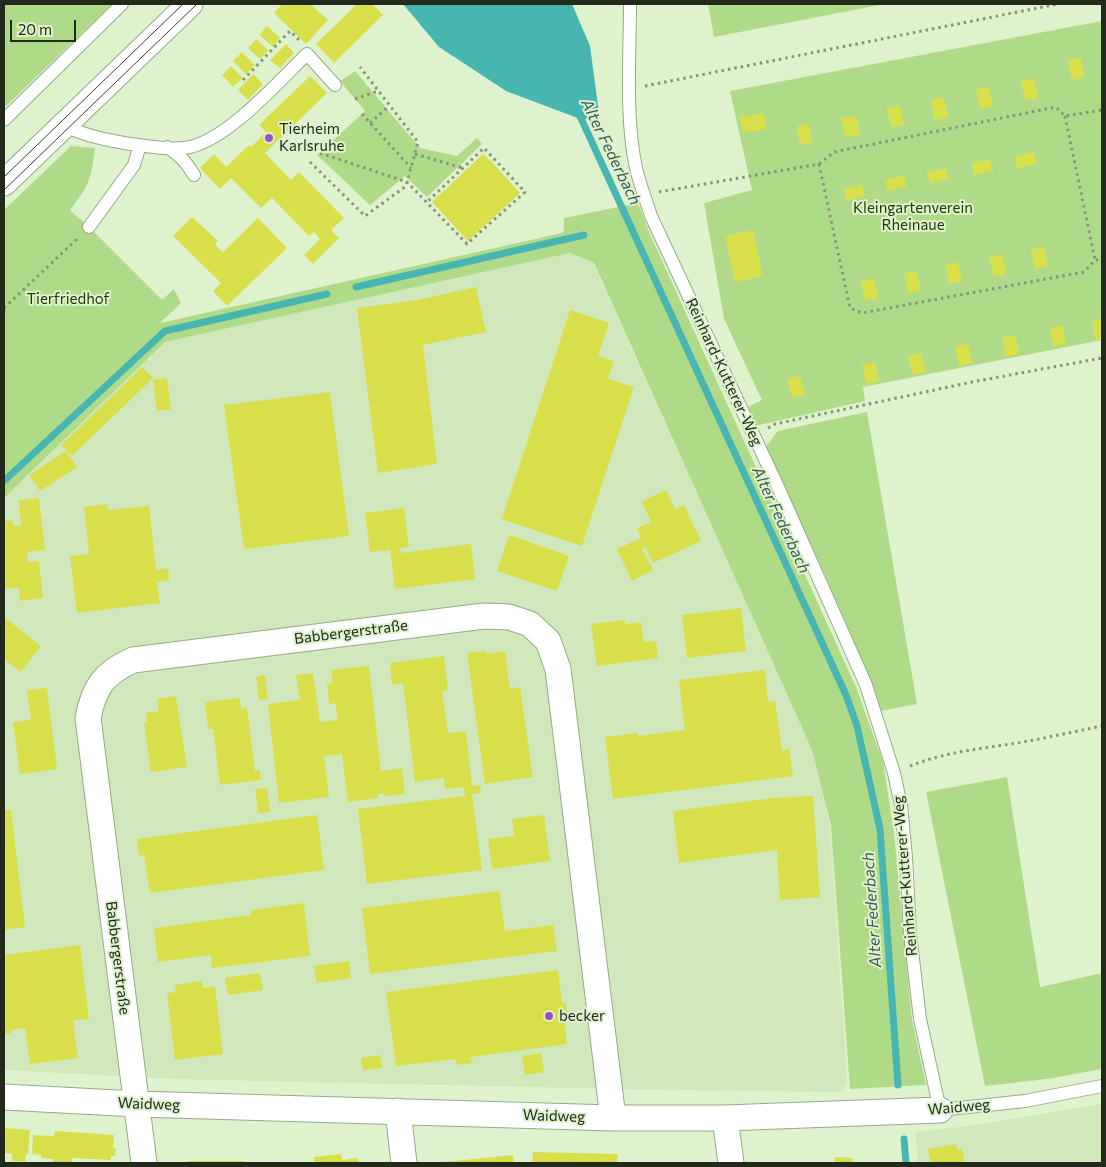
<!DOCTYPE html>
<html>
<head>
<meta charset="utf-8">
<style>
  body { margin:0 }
  #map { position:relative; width:1106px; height:1167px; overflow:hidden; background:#def3cd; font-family:Commissioner,sans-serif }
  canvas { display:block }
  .frame { position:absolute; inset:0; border:5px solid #222a1c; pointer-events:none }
  .scale { position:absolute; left:10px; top:20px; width:66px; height:22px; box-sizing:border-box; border:2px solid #222a1c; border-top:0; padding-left:6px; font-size:15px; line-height:18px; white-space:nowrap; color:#222a1c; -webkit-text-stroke:4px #def3cd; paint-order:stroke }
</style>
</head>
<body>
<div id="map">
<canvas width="1106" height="1167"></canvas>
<div class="frame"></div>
<div class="scale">20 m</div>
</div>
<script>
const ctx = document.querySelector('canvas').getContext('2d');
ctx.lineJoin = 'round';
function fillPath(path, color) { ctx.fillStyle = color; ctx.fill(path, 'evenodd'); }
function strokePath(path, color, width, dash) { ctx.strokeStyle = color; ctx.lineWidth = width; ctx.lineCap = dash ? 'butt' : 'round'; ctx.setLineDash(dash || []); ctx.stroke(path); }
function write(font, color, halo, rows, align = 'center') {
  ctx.font = font + ' Commissioner,sans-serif'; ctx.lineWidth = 4; ctx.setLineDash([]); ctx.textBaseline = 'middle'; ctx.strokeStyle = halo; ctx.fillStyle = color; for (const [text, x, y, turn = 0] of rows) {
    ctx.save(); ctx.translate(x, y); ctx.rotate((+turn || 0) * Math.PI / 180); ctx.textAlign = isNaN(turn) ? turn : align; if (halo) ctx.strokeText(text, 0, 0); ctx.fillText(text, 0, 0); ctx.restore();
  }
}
const built = new Path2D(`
  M 570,253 L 593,263 L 812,750 L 830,826 L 847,1079 L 846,1085 L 840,1092 L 661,1090 L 174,1079 L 4,1070 L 4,498 L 165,342 Z
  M 1102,1104 L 1102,1163 L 918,1163 L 915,1132 L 977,1125 Z`);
const green = new Path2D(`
  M 4,4 L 112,4 L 4,108 Z
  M 708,4 L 885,4 L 714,37 Z
  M 1102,21 L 1102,340 L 863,387 L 865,401 L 755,426 L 746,408 L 762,400 L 724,319 L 704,203 L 752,190 L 730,91 Z
  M 355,71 L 420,148 L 457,156 L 477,138 L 482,144 L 427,197 L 405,176 L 370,205 L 317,155 L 365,111 L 340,81 Z
  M 71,146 L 95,148 C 91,179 89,186 70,210 L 89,227 L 162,300 L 174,289 L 181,303 L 160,323 L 562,233 L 564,230 L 564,218 L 638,203 L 649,232 L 856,687 L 883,762 L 894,833 L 912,1020 L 926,1085 L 850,1089 L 831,826 L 812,750 L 594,263 L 570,253 L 165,342 L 4,498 L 4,210 Z
  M 867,412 L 917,704 L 881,711 L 856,647 L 820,564 L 764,449 L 778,431 Z
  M 1007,777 L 1040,987 L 1102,973 L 1102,1069 L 1047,1079 L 985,1086 L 926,792 Z`);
const water = new Path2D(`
  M 403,4 L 572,4 L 590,46 L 599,113 L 583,120 L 506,91 L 439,47 Z`);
const stream = new Path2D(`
  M 579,114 L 846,695 L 857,726 L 880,829 L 898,1085
  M 356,287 L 584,235
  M 4,481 L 165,331 L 327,294
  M 904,1139 L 906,1163`);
const building = new Path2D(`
  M 282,4 L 310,4 L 328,20 L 306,44 L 274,13 Z
  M 357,4 L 372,4 L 383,15 L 334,63 L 316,44 Z
  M 267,26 L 280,38 L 273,47 L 259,35 Z
  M 256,39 L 268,50 L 260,59 L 248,48 Z
  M 286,44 L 294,53 L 280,68 L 270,60 Z
  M 242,52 L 255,65 L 246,74 L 233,61 Z
  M 1081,58 L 1085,77 L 1072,80 L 1068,60 Z
  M 231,66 L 243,78 L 233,87 L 222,75 Z
  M 253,74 L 263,84 L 248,100 L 238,90 Z
  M 310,76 L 327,93 L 265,153 L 291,180 L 299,172 L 344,218 L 331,230 L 339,238 L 313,264 L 304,255 L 320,239 L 314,232 L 309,236 L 272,198 L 261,208 L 231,178 L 220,189 L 200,168 L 214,154 L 226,167 L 249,145 L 251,147 L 266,132 L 259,125 Z
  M 1034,78 L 1038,98 L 1025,100 L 1021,81 Z
  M 989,87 L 993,107 L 980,109 L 976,90 Z
  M 944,97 L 948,117 L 935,120 L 931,100 Z
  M 900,105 L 904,125 L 891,127 L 887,108 Z
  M 764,113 L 766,129 L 743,133 L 740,117 Z
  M 856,115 L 860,134 L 845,137 L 841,118 Z
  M 809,124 L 812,143 L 800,145 L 797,126 Z
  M 1034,152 L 1036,164 L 1017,168 L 1015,156 Z
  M 483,154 L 491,161 L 520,193 L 468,241 L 432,202 Z
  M 990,159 L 993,171 L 974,175 L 972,163 Z
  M 946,168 L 949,179 L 930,183 L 927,172 Z
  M 904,176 L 907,187 L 888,191 L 885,180 Z
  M 862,185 L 865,196 L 846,201 L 844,189 Z
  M 192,217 L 218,241 L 215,245 L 223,252 L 258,218 L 287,248 L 227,306 L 213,291 L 221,283 L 173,236 Z
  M 753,230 L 763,276 L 735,282 L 725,236 Z
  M 1044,247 L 1048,266 L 1035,269 L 1031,249 Z
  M 1002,254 L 1006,274 L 994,276 L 989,257 Z
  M 958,262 L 962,281 L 949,284 L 945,265 Z
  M 916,271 L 921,290 L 908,293 L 904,274 Z
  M 874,278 L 878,298 L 865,301 L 861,281 Z
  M 476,287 L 486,332 L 423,345 L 437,464 L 378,473 L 357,308 L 417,300 Z
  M 570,310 L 609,323 L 598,356 L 614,361 L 608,379 L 634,387 L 582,546 L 502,519 Z
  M 1102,319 L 1102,340 L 1096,341 L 1092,321 Z
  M 1062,325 L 1066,344 L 1054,347 L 1049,328 Z
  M 1015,335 L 1019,354 L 1006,357 L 1002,338 Z
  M 968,344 L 972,363 L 959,366 L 955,347 Z
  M 921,353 L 926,372 L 913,375 L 908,356 Z
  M 875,362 L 879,381 L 866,384 L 862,365 Z
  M 142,367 L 153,378 L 72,456 L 61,445 Z
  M 800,376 L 805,395 L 792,398 L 788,379 Z
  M 167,378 L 171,409 L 157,411 L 153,380 Z
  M 330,392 L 349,536 L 244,549 L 224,405 Z
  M 66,451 L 77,467 L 40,491 L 29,475 Z
  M 666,490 L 675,509 L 684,505 L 701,541 L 653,563 L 645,547 L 642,548 L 653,570 L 632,581 L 617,549 L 641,538 L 637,528 L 651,522 L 642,501 Z
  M 39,498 L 45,550 L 27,552 L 28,562 L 39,561 L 43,598 L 20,601 L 19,588 L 4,589 L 4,521 L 12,520 L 13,526 L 21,525 L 19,500 Z
  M 107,504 L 108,510 L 149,506 L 156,570 L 168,568 L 169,580 L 157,582 L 160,603 L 77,613 L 70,556 L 89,554 L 84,507 Z
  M 404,508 L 409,547 L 400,548 L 401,553 L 471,544 L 475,579 L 395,589 L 390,550 L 370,552 L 365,513 Z
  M 509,535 L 569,556 L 557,591 L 497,571 Z
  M 741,608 L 746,651 L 687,658 L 682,615 Z
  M 4,617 L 41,646 L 21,672 L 4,659 Z
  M 625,620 L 625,624 L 641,622 L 644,642 L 656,641 L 658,658 L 597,666 L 591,624 Z
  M 486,651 L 487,654 L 505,651 L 510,689 L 520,687 L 533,777 L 485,784 L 467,653 Z
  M 444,656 L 448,690 L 442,691 L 448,733 L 466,731 L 472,786 L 480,785 L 481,793 L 472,794 L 482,870 L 367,884 L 358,809 L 465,796 L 464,787 L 445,789 L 444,778 L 415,782 L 403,683 L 392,685 L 390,663 Z
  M 369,666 L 381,771 L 402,768 L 405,794 L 385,796 L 384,793 L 378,794 L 378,798 L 348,802 L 342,754 L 324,756 L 329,797 L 279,803 L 268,704 L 300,700 L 296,675 L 313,673 L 320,722 L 338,720 L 335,703 L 329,704 L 327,684 L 333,683 L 331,670 Z
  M 765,670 L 768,702 L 775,701 L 782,750 L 789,749 L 793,776 L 613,799 L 605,737 L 638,733 L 638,736 L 685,730 L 679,680 Z
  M 265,675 L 268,699 L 259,700 L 256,677 Z
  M 47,688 L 57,769 L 20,774 L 13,722 L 31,720 L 27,690 Z
  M 176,696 L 187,767 L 151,772 L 144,723 L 147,722 L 146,713 L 159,711 L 157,699 Z
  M 240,698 L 241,709 L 247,708 L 255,771 L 260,770 L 261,780 L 220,785 L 213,729 L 208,729 L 205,702 Z
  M 267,788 L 270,812 L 258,813 L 255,789 Z
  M 813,796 L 820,897 L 780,900 L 777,850 L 679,863 L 673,811 L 773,798 Z
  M 4,810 L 11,810 L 25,927 L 4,930 Z
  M 317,815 L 324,870 L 150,893 L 144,855 L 139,856 L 137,839 Z
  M 544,815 L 550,861 L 492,869 L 488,839 L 514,836 L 512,819 Z
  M 499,891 L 505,931 L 553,925 L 557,951 L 370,974 L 362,908 Z
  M 304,903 L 310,956 L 212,968 L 211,955 L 158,962 L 154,928 L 251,915 L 251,910 Z
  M 80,945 L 89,1019 L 73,1020 L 78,1058 L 30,1064 L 25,1028 L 11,1030 L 11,1033 L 4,1034 L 4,955 Z
  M 349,961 L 351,978 L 317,983 L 314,966 Z
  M 558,970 L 562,1002 L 566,1003 L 567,1013 L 564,1017 L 567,1044 L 471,1057 L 472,1063 L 457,1065 L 456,1059 L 396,1066 L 386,992 Z
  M 260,973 L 263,990 L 228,995 L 225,978 Z
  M 202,981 L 203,988 L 215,987 L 223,1054 L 175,1060 L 167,993 L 176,992 L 174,985 Z
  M 541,1053 L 544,1072 L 525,1075 L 522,1056 Z
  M 380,1055 L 382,1068 L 363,1070 L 361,1058 Z
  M 4,1128 L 30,1130 L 28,1154 L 26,1154 L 25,1162 L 12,1161 L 12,1154 L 4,1153 Z
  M 55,1131 L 114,1135 L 113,1148 L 116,1148 L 115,1156 L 111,1156 L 111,1160 L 72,1158 L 72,1163 L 53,1163 L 53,1159 L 41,1158 L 41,1155 L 32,1154 L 33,1135 L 54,1136 Z
  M 956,1144 L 957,1150 L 962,1149 L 965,1163 L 931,1163 L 928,1149 Z
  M 533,1152 L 618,1154 L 617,1163 L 532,1163 Z
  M 341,1154 L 342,1160 L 358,1158 L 359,1163 L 314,1163 L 314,1157 Z
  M 513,1155 L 514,1163 L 444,1163 L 444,1162 Z
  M 835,1157 L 853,1158 L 852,1163 L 834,1163 Z
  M 187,1161 L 246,1161 L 246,1163 L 187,1163 Z`);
const path = new Path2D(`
  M 243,80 L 290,31 L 299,40
  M 645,86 L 1058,4
  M 355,99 L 378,91
  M 362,114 L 411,168
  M 1065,116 L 1095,260
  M 370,123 L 389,106
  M 320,153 L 407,182 L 467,244 L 525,192 L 484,148 L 427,202
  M 415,154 L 463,168
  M 310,162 L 365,216 L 406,186 L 418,142 L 360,67
  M 819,164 L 850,308 L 862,313 L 1084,272 L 1095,260 L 1102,259
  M 659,192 L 819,164 L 834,152 L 1056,107 L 1065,116 L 1102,110
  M 4,308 L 78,238
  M 768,428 L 775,424 L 972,382 L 1102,358
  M 910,766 C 942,753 977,749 1011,744 C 1042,739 1072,732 1102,726`);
const lane = new Path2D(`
  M 630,4 C 630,57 625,116 636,168 C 640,185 646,200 651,216 L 778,487 L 866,685 L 894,773 L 901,805 L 906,857 L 910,933 L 920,1019 L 940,1110 L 1025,1101 L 1102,1086
  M 4,120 L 122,4
  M 64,125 C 84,136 108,140 130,144 C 147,146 167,150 184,148 C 224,144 278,82 307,54 L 335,85
  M 167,147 C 180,155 186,162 194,175
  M 89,227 L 134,165 L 140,145`);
const street = new Path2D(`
  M 4,183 L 190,4
  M 4,1097 L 137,1104 L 613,1118 L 725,1118 L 940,1110
  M 398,1111 L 404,1163
  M 725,1118 L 731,1163
  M 144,1163 L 88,718 C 94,687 104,673 133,660 L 484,616 L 509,617 L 530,624 L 548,641 L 558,669 L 613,1118`);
const tram = new Path2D(`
  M 4,177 L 183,4
  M 4,190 L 197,4`);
const markers = [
  [269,138,5,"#9b52c5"],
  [549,1016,5,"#9b52c5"]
];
const poiNames = [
  ["Tierheim",279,129],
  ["Karlsruhe",279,146],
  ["becker",559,1016]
];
const parkNames = [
  ["Kleingartenverein",913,208],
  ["Rheinaue",913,225],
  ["Tierfriedhof",68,299]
];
const streetNames = [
  ["Reinhard-Kutterer-Weg",724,372,65],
  ["Babbergerstraße",351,632,-7],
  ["Reinhard-Kutterer-Weg",905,876,-95],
  ["Babbergerstraße",118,958,83],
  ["Waidweg",149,1104,2],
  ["Waidweg",959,1107,-5],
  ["Waidweg",554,1116,2]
];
const waterNames = [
  ["Alter Federbach",611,152,64],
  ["Alter Federbach",781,520,65],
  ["Alter Federbach",872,910,-94]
];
fillPath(built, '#d0e8bc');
fillPath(green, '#afdb89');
fillPath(water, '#47b5b0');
strokePath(stream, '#47b5b0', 7);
fillPath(building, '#d9df4b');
strokePath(lane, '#96aa86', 14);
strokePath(street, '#96aa86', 27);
strokePath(path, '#859379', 3, [2.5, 4]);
strokePath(lane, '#fff', 12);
strokePath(street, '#fff', 25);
strokePath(tram, '#374130', 1);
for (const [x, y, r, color] of markers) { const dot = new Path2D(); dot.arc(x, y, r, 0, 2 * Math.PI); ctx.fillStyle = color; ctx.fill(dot); strokePath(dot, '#def3cd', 2); }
write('15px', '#222a1c', '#def3cd', poiNames, 'left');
write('15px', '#223907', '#def3cd', parkNames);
write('15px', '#222a1c', '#def3cd', streetNames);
write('italic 16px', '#385a58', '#def3cd', waterNames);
</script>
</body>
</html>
